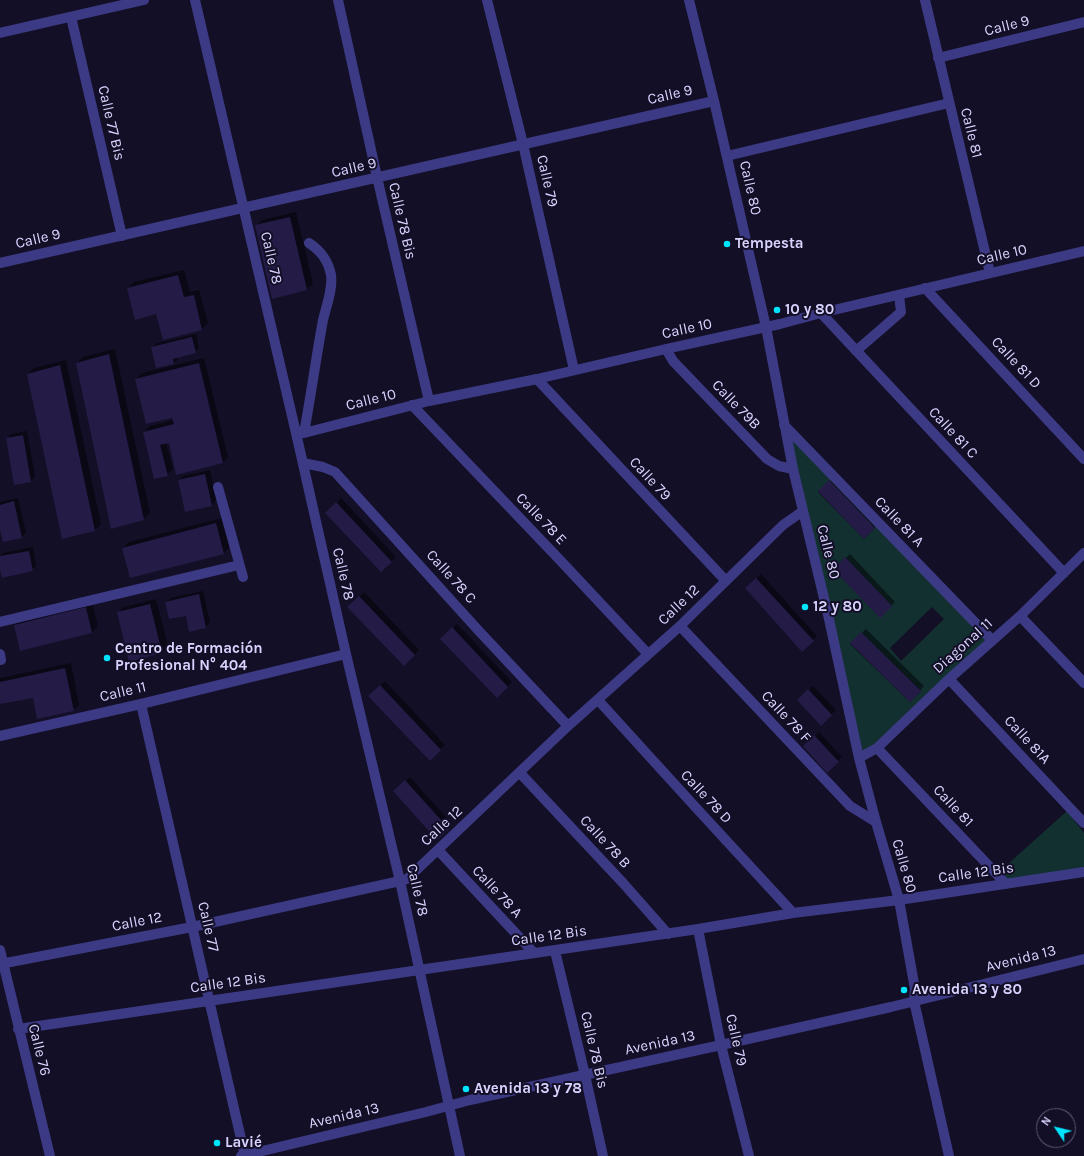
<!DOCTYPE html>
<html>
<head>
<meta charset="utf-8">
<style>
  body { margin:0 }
  #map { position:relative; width:1084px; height:1156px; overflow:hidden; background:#130f26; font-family:Karla,sans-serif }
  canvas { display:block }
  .north { position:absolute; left:1036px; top:1108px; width:40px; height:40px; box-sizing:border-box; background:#130f26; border:1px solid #625e7d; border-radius:50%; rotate:305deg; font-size:11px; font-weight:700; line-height:16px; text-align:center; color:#d9d4ff }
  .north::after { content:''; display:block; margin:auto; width:14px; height:18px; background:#00e5ff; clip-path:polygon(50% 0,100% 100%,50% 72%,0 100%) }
</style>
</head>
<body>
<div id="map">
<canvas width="1084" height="1156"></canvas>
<div class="north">N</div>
</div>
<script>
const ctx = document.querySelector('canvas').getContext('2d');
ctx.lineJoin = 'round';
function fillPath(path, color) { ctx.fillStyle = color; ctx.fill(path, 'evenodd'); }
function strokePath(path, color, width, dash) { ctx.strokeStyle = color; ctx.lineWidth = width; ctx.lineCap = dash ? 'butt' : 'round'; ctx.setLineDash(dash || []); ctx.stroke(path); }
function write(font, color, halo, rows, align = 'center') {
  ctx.font = font + ' Karla,sans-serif'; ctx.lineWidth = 4; ctx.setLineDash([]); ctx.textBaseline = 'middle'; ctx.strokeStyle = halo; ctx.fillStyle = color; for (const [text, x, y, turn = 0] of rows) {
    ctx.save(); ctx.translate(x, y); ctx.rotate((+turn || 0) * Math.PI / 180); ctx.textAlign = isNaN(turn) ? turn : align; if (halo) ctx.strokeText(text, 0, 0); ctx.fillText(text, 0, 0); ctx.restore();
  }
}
const green = new Path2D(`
  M 784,425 L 992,640 L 859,758 ZM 829,481 L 875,528 L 864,539 L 818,492 ZM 932,607 L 944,619 L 901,661 L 890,648 ZM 861,633 L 921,691 L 910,702 L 850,644 Z
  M 1067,811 L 1084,833 L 1084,867 L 1008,882 L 999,872 Z`);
const shadow = new Path2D(`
  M 296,212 L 313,284 L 307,289 L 256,226 L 262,220 Z
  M 184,270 L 190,292 L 199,290 L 208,323 L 202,329 L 164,339 L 157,313 L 128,288 L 134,282 Z
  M 196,334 L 199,348 L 195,352 L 178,356 L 178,359 L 174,363 L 157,367 L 152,347 L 157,343 Z
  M 115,349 L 150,513 L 144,519 L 77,363 L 83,357 Z
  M 204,358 L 228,457 L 222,463 L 169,441 L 166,442 L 173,469 L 167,475 L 144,432 L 150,426 L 174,420 L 173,417 L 136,379 L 142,373 Z
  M 66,360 L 101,524 L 95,530 L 28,374 L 34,368 Z
  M 27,431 L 35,477 L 31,481 L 15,484 L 7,438 L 11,434 Z
  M 210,470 L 216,500 L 212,505 L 186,510 L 179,480 L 183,476 Z
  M 834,477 L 879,523 L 864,538 L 819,491 Z
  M 18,498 L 26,533 L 21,537 L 0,525 L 0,502 Z
  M 341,498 L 396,557 L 381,571 L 326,513 Z
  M 222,518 L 230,547 L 224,553 L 130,577 L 123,548 L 129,542 Z
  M 33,547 L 36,566 L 32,570 L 0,565 L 0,556 L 3,553 Z
  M 850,554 L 895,602 L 880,616 L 835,569 Z
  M 761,574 L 817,636 L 802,651 L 746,589 Z
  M 203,591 L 210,622 L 206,627 L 166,603 L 170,598 Z
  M 364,592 L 419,650 L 404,665 L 349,607 Z
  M 156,599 L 168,646 L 162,652 L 118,613 L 124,607 Z
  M 92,602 L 98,626 L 92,632 L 15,625 L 21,619 Z
  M 457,624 L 512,682 L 497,697 L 442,639 Z
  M 866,629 L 924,686 L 910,701 L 851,643 Z
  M 71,663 L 79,705 L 73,710 L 34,696 L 0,703 L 0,678 Z
  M 385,681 L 445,745 L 430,760 L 370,696 Z
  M 813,686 L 836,710 L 821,724 L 798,700 Z
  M 819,732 L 842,757 L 827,771 L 804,746 Z
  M 410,777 L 452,824 L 437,838 L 395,791 Z`);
const building = new Path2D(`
  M 290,217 L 307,290 L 272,299 L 255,225 Z
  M 178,275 L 184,297 L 194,295 L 202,330 L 163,340 L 156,314 L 135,320 L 127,288 Z
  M 192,337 L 196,353 L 173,359 L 174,364 L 156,368 L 151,347 Z
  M 109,354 L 144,520 L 111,529 L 76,363 Z
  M 199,363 L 223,463 L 176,475 L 169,443 L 160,445 L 168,476 L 154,479 L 143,432 L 174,424 L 172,418 L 146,424 L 135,379 Z
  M 60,365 L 95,531 L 62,539 L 27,374 Z
  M 23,435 L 31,482 L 14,485 L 6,438 Z
  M 205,474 L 212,506 L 185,512 L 178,480 Z
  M 829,480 L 875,528 L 864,539 L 818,491 Z
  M 14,501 L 22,538 L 3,542 L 0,530 L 0,505 Z
  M 336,502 L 392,562 L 381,572 L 325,513 Z
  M 216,523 L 224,554 L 130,578 L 122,548 Z
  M 29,551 L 33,571 L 2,578 L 0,570 L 0,556 Z
  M 845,557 L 892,606 L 880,618 L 833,569 Z
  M 756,578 L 814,641 L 802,652 L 745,588 Z
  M 199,594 L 206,628 L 189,632 L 186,616 L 169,619 L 165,602 Z
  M 359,596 L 415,655 L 404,666 L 347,607 Z
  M 150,604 L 162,653 L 129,662 L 117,612 Z
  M 86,607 L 92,633 L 20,651 L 14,625 Z
  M 452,627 L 508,687 L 497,698 L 440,639 Z
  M 861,632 L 921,691 L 910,702 L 850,643 Z
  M 65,668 L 74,711 L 37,719 L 33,698 L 0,704 L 0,682 Z
  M 380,685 L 441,750 L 430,761 L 368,696 Z
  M 808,689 L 832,715 L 821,726 L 797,700 Z
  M 814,735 L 839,762 L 827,773 L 803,746 Z
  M 405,780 L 449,829 L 437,840 L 393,791 Z`);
const minor = new Path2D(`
  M 195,0 L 296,433 L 346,654 L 400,881 L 460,1156
  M 338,0 L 377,177 L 429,401
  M 487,0 L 523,144 L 574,370
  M 689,0 L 714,101 L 766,327 L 793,469 L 829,619 L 859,758 L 876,822 L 899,900 L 915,989 L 914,1001 L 949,1156
  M 925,0 L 990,273
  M 71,17 L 122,236
  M 0,33 L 144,0
  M 938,58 L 1084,22
  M 727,156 L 949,103
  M 0,263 L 714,101
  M 925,288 L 1084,459
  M 821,313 L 1064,573
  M 666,349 L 673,361 L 767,459 L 779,466 L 793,469
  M 856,351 L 901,312 L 899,295
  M 537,379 L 726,581
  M 412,405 L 558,558 L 648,654
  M 784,425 L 992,640
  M 296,433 L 304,433 L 429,401 L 537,379 L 666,349 L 780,324 L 821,313 L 1084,251
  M 304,433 C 311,395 316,358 323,320 C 326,307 333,289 331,275 C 328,260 321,251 309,243
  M 303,463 L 323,467 L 335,472 L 478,630 L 568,726
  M 218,487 L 243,577
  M 1020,616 L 1084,683
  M 0,622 L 239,565
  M 680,626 L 850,806 L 876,822
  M 0,654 L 1,660
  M 949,679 L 1084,823
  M 598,700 L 699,811 L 793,913
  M 141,704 L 245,1156
  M 0,736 L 141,704 L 346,654
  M 877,748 L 1006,884
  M 859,758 L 877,748 L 949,679 L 1020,616 L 1084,553
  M 520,773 L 623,883 L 668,934
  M 438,850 L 534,953
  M 698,929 L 721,1045 L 749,1156
  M 0,950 L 50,1156
  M 555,951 L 585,1075 L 603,1156
  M 0,964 L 192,927 L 400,881 L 407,879 L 568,726 L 680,626 L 783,525 L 803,511
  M 18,1029 L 698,929 L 793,913 L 899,900 L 1084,872
  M 241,1156 L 426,1112 L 470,1100 L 721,1045 L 891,1007 L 1084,959`);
const markers = [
  [727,244,4,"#00e5ff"],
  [777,310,4,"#00e5ff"],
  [805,607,4,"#00e5ff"],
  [107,658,4,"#00e5ff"],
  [904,990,4,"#00e5ff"],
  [466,1089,4,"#00e5ff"],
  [217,1143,4,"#00e5ff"]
];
const streetNames = [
  ["Calle 9",1007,26,-14],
  ["Calle 9",670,95,-13],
  ["Calle 77 Bis",111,123,77],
  ["Calle 81",971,133,76],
  ["Calle 9",354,168,-13],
  ["Calle 79",547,181,77],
  ["Calle 80",750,188,77],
  ["Calle 78 Bis",402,221,77],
  ["Calle 9",38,239,-13],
  ["Calle 10",1002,255,-13],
  ["Calle 78",271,258,77],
  ["Calle 10",687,329,-12],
  ["Calle 81 D",1016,363,47],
  ["Calle 10",371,400,-14],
  ["Calle 79B",736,405,46],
  ["Calle 81 C",953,433,47],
  ["Calle 79",650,479,47],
  ["Calle 78 E",541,519,46],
  ["Calle 81 A",899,522,46],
  ["Calle 80",828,552,76],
  ["Calle 78",343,574,77],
  ["Calle 78 C",451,577,48],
  ["Calle 12",679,605,-44],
  ["Diagonal 11",963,646,-42],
  ["Calle 11",123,692,-13],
  ["Calle 78 F",786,717,47],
  ["Calle 81A",1027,740,47],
  ["Calle 78 D",706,797,47],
  ["Calle 81",953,806,47],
  ["Calle 12",442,826,-43],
  ["Calle 78 B",605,842,47],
  ["Calle 80",904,866,74],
  ["Calle 12 Bis",976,873,-8],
  ["Calle 78",417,890,77],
  ["Calle 78 A",497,892,47],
  ["Calle 12",137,922,-11],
  ["Calle 77",208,927,77],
  ["Calle 12 Bis",549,936,-8],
  ["Avenida 13",1021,959,-14],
  ["Calle 12 Bis",228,983,-8],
  ["Calle 79",736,1040,77],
  ["Avenida 13",660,1043,-12],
  ["Calle 76",39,1050,76],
  ["Calle 78 Bis",594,1050,77],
  ["Avenida 13",344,1116,-13]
];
const poiNames = [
  ["Tempesta",735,244],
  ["10 y 80",785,310],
  ["12 y 80",813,607],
  ["Centro de Formación",115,649],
  ["Profesional N° 404",115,666],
  ["Avenida 13 y 80",912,990],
  ["Avenida 13 y 78",474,1089],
  ["Lavié",225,1143]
];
fillPath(green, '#12302f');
fillPath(shadow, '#0007');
fillPath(building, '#241b47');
strokePath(minor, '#3d3a85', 10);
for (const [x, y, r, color] of markers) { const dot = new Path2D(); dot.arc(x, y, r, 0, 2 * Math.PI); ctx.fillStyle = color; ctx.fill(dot); strokePath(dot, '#130f26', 1.5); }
write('15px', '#d9d4ff', '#130f26', streetNames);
write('bold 15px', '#d9d4ff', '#130f26', poiNames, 'left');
</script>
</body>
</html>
